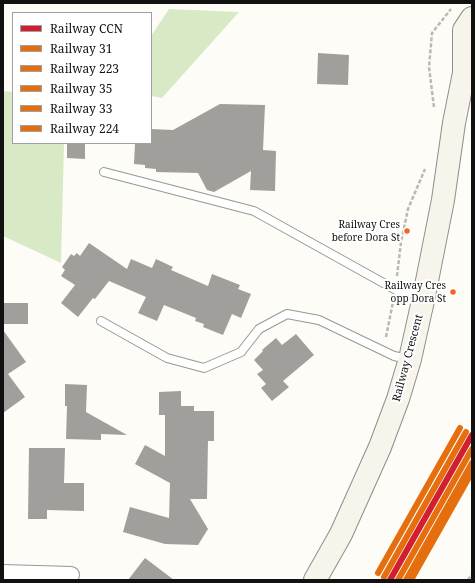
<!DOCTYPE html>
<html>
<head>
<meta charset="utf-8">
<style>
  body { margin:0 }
  #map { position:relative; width:475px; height:583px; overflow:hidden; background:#fdfcf7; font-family:"Noto Serif",serif }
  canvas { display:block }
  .frame { position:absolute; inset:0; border:4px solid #111; pointer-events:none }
  .legend { position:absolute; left:12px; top:12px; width:140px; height:132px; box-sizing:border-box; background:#fff; border:1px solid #a0a0a0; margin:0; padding:5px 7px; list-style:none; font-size:12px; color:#111 }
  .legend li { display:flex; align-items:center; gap:8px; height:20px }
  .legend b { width:20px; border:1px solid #a0a0a0 }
</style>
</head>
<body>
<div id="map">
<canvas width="475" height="583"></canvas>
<div class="frame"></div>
<ul class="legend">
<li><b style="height:5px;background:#d11f2f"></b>Railway CCN</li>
<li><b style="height:5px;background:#e56e0f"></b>Railway 31</li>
<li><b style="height:5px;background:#e56e0f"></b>Railway 223</li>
<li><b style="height:5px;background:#e56e0f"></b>Railway 35</li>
<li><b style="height:5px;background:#e56e0f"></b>Railway 33</li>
<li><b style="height:5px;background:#e56e0f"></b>Railway 224</li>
</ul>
</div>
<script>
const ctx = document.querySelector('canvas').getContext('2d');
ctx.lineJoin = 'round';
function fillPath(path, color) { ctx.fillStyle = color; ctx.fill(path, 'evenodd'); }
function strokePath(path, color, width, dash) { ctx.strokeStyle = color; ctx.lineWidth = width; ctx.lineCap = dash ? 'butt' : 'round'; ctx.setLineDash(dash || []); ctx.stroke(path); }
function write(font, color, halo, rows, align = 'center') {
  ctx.font = font + ' "Noto Serif",serif'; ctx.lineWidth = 4; ctx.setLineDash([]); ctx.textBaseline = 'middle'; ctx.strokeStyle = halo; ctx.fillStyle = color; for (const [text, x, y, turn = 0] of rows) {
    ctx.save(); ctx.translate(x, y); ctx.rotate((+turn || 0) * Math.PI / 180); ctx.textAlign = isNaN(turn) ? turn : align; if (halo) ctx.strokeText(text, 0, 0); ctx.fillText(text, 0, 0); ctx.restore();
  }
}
const forest = new Path2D(`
  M 169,9 L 239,12 L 162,98 L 151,96 L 151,36 Z
  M 3,91 L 13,92 L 13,143 L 64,143 L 61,263 L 3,236 Z`);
const building = new Path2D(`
  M 318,53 L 349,55 L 348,85 L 317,84 Z
  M 220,104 L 265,105 L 263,150 L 276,151 L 275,191 L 250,190 L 251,171 L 214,192 L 207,190 L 198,173 L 156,172 L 156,169 L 145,168 L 145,165 L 134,164 L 135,143 L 151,143 L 151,129 L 173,130 Z
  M 67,143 L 85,143 L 85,159 L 67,158 Z
  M 89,243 L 127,269 L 131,259 L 152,268 L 156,259 L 173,267 L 171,270 L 208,286 L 212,274 L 240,285 L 238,289 L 251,294 L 241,318 L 232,314 L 223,335 L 203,327 L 204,324 L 195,321 L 196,318 L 164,305 L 157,321 L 138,313 L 146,297 L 109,281 L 95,299 L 93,298 L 78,317 L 61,303 L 75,285 L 61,276 L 65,270 L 62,267 L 71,254 L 74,256 L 77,253 L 80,256 Z
  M 3,303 L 28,303 L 28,324 L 3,324 Z
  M 3,330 L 26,362 L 8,374 L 25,397 L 3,413 Z
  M 296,334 L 314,355 L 283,381 L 289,387 L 272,401 L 261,388 L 266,384 L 257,374 L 263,370 L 254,360 L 263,351 L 262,350 L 276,338 L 282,345 Z
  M 65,384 L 87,385 L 86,412 L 127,435 L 101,434 L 101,440 L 66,439 L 67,406 L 65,406 Z
  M 181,391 L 181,406 L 194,406 L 194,411 L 214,411 L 214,441 L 208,441 L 207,499 L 190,499 L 208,529 L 198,545 L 165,544 L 123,532 L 130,507 L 169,518 L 170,483 L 135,464 L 145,445 L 165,456 L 165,415 L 159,415 L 159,392 Z
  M 29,448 L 65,448 L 64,483 L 84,483 L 84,511 L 47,510 L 47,519 L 28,519 Z
  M 145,558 L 174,580 L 128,580 Z`);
const path = new Path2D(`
  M 434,107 L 429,67 L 432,33 L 451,9
  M 397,276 L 401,242 L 408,209 L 425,169
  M 386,337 L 393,302
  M 468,580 L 472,574`);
const service = new Path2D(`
  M 104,172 L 254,211 L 396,290 L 423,296
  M 101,321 L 167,358 L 204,368 L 241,352 L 259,329 L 287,314 L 319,320 L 394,356 L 409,359`);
const minor = new Path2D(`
  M 3,573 L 71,575`);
const secondary = new Path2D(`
  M 315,580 L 341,534 L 380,447 L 398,399 L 410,359 L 424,296 L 443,200 L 454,123 L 464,73 L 464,30 L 472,18`);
const rail1 = new Path2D(`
  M 390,580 L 472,435`);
const rail2 = new Path2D(`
  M 398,580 L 472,449`);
const rail3 = new Path2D(`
  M 384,577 L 466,432`);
const rail4 = new Path2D(`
  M 406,580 L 472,463`);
const rail5 = new Path2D(`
  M 378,573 L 460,428`);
const rail6 = new Path2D(`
  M 411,580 L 472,472`);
const markers = [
  [407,231,3.5,"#f26522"],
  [453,292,3.5,"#f26522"]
];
const busNames = [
  ["Railway Cres",400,225],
  ["before Dora St",400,238],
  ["Railway Cres",446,286],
  ["opp Dora St",446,299]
];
const streetNames = [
  ["Railway Crescent",408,358,-75]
];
fillPath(forest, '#d8eac5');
fillPath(building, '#a19f9c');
strokePath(service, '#979795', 10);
strokePath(minor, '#979795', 18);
strokePath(secondary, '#8e8d8b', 24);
strokePath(path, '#b9b9b8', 2.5, [4, 2]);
strokePath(service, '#fffffe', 8);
strokePath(minor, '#fffffe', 16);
strokePath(secondary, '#f6f4eb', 22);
strokePath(rail1, '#d11f2f', 6);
strokePath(rail2, '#e56e0f', 6);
strokePath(rail3, '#e56e0f', 6);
strokePath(rail4, '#e56e0f', 6);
strokePath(rail5, '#e56e0f', 6);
strokePath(rail6, '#e56e0f', 6);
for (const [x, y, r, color] of markers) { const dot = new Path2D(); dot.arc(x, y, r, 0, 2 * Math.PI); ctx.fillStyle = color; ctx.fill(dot); strokePath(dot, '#fff', 1.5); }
write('10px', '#111', '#fff', busNames, 'right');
write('11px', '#111', '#fff', streetNames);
</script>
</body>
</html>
